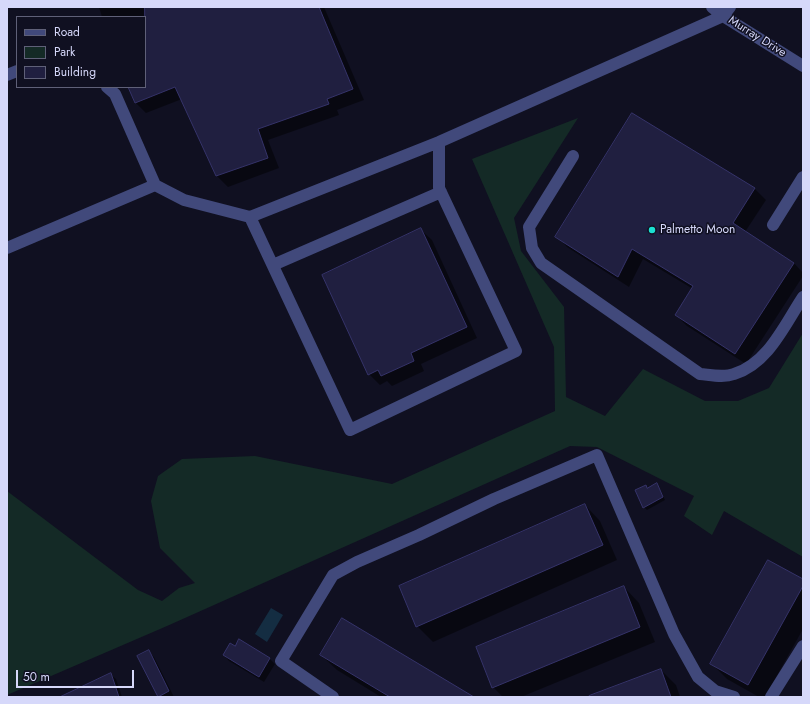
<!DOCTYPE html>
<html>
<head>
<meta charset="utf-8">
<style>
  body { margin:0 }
  #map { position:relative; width:810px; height:704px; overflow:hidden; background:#101021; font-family:Jost,sans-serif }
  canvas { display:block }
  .frame { position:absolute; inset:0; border:8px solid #d6d8fa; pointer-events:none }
  .legend { position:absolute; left:16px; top:16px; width:130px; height:72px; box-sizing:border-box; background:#101021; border:1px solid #5f6078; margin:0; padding:5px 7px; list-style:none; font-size:12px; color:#d6d8fa }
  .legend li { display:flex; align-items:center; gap:8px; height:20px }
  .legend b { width:20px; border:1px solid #5f6078 }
  .scale { position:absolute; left:16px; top:670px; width:118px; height:18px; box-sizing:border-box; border:2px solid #d6d8fa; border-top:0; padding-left:5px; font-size:12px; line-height:14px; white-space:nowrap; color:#d6d8fa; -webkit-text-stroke:3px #101021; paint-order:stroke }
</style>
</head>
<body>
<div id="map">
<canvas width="810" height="704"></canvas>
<div class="frame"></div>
<ul class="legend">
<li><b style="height:5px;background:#41497b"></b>Road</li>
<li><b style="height:11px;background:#142a26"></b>Park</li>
<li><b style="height:11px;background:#201f40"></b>Building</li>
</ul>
<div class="scale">50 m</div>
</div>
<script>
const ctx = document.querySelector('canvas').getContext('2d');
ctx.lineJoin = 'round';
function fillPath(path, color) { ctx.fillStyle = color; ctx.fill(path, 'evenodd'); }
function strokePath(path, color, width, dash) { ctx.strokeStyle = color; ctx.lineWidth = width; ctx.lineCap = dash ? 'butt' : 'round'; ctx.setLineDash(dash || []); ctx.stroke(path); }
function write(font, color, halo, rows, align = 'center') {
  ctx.font = font + ' Jost,sans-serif'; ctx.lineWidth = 3; ctx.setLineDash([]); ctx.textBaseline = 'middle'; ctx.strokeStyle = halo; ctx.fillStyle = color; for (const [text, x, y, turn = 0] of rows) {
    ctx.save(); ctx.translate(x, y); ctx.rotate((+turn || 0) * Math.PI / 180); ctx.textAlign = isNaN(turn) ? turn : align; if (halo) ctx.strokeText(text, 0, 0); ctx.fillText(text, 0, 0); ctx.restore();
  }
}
const green = new Path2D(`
  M 578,118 L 514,218 L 521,251 L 564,307 L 566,397 L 605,416 L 643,369 L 705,401 L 738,401 L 769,388 L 803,333 L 803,557 L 724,511 L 712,535 L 684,516 L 694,496 L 597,447 L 570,446 L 167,626 L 7,695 L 7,491 L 138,590 L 162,601 L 179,588 L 195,583 L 160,548 L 151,501 L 158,476 L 182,459 L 255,456 L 392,484 L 555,411 L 554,347 L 472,159 Z`);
const water = new Path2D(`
  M 271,608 L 283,615 L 267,642 L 255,634 Z`);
const shadow = new Path2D(`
  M 99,7 L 324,7 L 364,100 L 337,110 L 339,115 L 268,140 L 279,168 L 228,187 L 217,176 L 182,99 L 146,113 L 135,102 L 130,87 L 145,87 L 145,17 L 102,17 Z
  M 632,115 L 755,189 L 766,200 L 745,232 L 794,263 L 803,273 L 803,276 L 746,364 L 687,326 L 676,315 L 693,289 L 643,259 L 629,287 L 567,247 L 557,236 Z
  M 421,230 L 432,240 L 477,338 L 421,364 L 424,371 L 392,386 L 387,381 L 380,385 L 369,374 Z
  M 657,484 L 665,500 L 647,510 L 644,507 L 645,486 L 648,489 Z
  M 585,505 L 600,521 L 617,560 L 433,642 L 417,626 Z
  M 803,581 L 803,629 L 765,697 L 759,697 L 727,679 L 711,663 Z
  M 624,587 L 639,603 L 655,642 L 521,697 L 503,697 L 493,687 Z
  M 239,641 L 270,659 L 275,664 L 264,682 L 229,661 L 224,655 L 236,647 Z
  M 149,652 L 154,657 L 174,697 L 158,696 Z
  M 321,655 L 472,697 L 381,697 L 337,670 Z
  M 661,670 L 676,685 L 680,697 L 588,697 Z
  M 110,674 L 116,679 L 122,697 L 71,697 Z`);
const building = new Path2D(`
  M 145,7 L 319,7 L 353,89 L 327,99 L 329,104 L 258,129 L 268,158 L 216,176 L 175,87 L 135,103 L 128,87 L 145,87 Z
  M 632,113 L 755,188 L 733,223 L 794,263 L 735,354 L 675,315 L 693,286 L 632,249 L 618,277 L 555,237 Z
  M 421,228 L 467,327 L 411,353 L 414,361 L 381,376 L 378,370 L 368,375 L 322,275 Z
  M 657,483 L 663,497 L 643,508 L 635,490 L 646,485 L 647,488 Z
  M 585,504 L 603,545 L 416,627 L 399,586 Z
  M 768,560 L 803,579 L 803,586 L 748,685 L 710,664 Z
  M 624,586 L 640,627 L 492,688 L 476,647 Z
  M 342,618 L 474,697 L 390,697 L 320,655 Z
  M 239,639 L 270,658 L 259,677 L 223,655 L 230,643 L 235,646 Z
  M 149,650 L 169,691 L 158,697 L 137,656 Z
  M 661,669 L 671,697 L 589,697 L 589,696 Z
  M 111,673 L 119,697 L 60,697 Z`);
const minor = new Path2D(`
  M 712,7 L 723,16 L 803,66
  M 7,75 L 17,71
  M 107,87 L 115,94 L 155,185 L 184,200 L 250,217 L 439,142 L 723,16 L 730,7
  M 573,156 L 529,227 L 532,248 L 541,263 L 700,374 C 711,375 724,378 734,374 C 768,364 785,324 803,297
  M 250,217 L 350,430 L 516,351 L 439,188 L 439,142
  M 773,225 L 803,177
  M 7,248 L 155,185
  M 273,265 L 441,192
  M 333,697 L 281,661 L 333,575 L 357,562 L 419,535 L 494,499 L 597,455 L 674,634 L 698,677 L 715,691 L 734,697
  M 771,697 L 803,646`);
const markers = [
  [652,230,4,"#1be0d2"]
];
const streetNames = [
  ["Murray Drive",757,37,32]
];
const poiNames = [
  ["Palmetto Moon",660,230]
];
fillPath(green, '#142a26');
fillPath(water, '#142d42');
fillPath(shadow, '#0007');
fillPath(building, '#201f40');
strokePath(building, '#353369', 1);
strokePath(minor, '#41497b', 12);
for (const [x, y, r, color] of markers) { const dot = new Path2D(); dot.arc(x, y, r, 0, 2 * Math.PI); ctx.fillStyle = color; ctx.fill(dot); strokePath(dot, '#101021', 1.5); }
write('12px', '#d6d8fa', '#101021', streetNames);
write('12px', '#d6d8fa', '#101021', poiNames, 'left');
</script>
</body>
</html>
